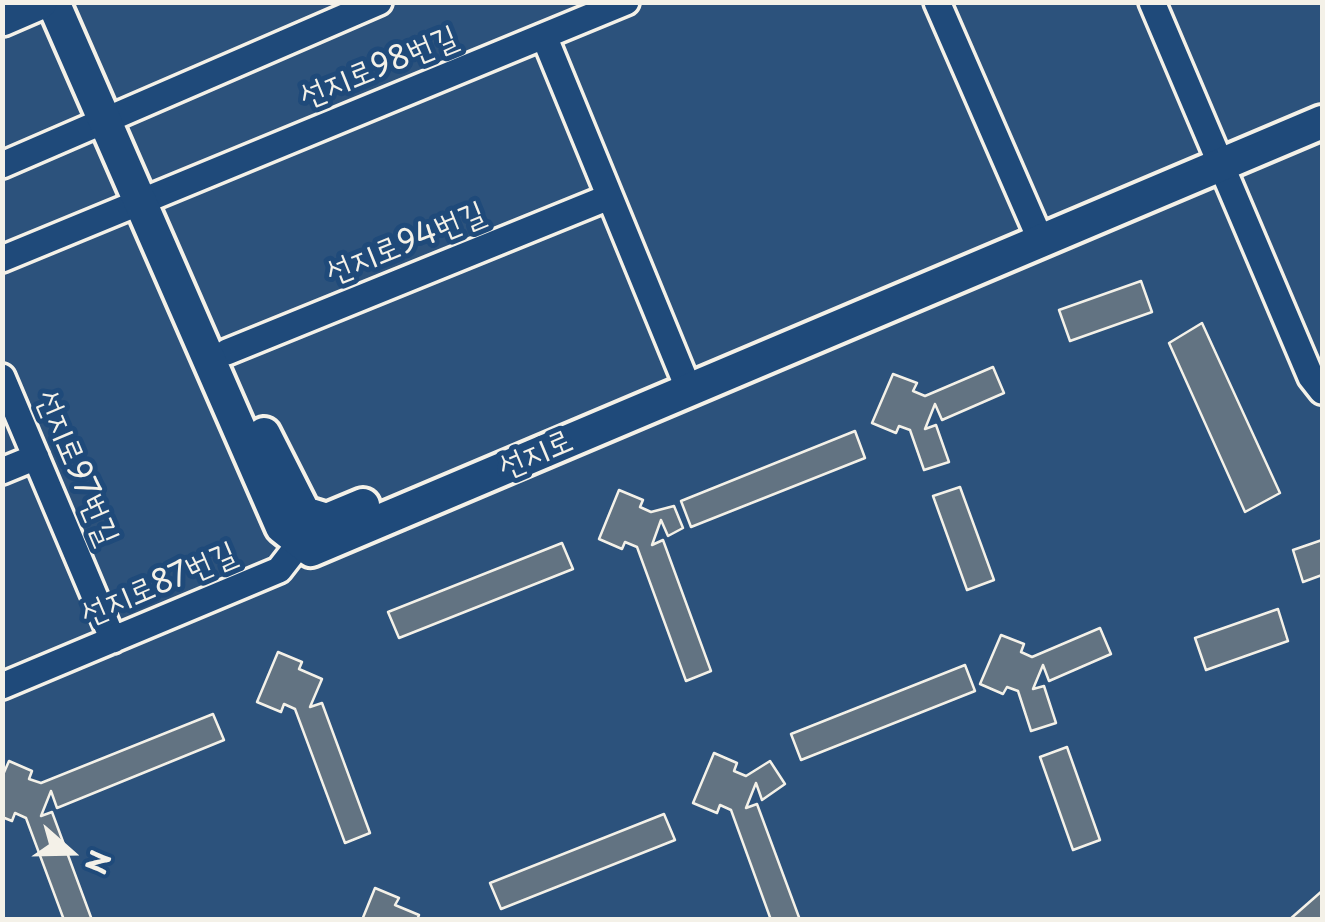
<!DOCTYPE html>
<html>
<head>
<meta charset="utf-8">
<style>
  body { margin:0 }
  #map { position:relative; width:1325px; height:922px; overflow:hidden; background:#2c527c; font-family:"Playpen Sans",sans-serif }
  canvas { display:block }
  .frame { position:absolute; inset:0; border:5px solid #f4f1e8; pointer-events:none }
  .north { position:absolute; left:20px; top:802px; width:100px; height:100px; -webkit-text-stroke:8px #1f4a7a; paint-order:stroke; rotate:110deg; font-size:28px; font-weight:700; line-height:40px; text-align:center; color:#f4f1e8 }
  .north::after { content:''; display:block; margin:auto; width:35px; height:45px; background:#f4f1e8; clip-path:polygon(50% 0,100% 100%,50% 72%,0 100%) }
</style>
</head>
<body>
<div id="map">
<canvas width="1325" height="922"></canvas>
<div class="frame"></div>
<div class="north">N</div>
</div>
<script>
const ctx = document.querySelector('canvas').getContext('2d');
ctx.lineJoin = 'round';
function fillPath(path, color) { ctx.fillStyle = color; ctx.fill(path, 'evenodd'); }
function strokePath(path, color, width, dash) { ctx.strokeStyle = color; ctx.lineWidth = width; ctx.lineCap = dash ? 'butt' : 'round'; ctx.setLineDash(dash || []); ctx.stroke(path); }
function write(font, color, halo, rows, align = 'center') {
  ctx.font = font + ' "Playpen Sans","Poor Story",sans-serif'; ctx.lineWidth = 10; ctx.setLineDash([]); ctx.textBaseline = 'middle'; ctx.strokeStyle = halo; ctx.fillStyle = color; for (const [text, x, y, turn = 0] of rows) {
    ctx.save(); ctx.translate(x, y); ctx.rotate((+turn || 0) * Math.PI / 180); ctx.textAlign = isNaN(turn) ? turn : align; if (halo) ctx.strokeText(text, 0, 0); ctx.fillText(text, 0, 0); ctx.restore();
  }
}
const building = new Path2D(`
  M 1141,281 L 1152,312 L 1070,341 L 1059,310 Z
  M 1202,323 L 1280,493 L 1245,512 L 1169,343 Z
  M 993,367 L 1004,393 L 942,420 L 935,404 L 925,429 L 936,425 L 949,462 L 924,470 L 910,430 L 899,426 L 896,433 L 872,423 L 893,374 L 917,383 L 913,391 L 925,396 Z
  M 855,431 L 865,458 L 691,527 L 681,501 Z
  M 960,487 L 994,580 L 967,590 L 933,496 Z
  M 619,490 L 643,500 L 640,507 L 651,512 L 674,506 L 683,528 L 668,536 L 661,520 L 652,545 L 663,540 L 711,671 L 686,681 L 637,547 L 625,542 L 622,549 L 599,539 Z
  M 1322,540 L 1322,575 L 1303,582 L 1293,550 Z
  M 562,543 L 573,569 L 399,638 L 388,612 Z
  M 1278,609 L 1288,641 L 1206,670 L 1195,638 Z
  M 1100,628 L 1111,654 L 1049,681 L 1043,665 L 1033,689 L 1044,686 L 1056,723 L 1031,731 L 1018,691 L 1007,687 L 1003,694 L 980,684 L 1001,635 L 1024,644 L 1021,652 L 1032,657 Z
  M 278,652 L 302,662 L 299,669 L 322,679 L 310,707 L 322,703 L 370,833 L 345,843 L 295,709 L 284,704 L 281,712 L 257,702 Z
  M 965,665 L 975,691 L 801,760 L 791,734 Z
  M 213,714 L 224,740 L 57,808 L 51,791 L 41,816 L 52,812 L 92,920 L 64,920 L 26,818 L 15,813 L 12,821 L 2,817 L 2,777 L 9,761 L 32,771 L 29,779 L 41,783 Z
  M 1067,747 L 1100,840 L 1073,850 L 1040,757 Z
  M 714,753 L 737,763 L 734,771 L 746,776 L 770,761 L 785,784 L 762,800 L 756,783 L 746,808 L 757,804 L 800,920 L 771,920 L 731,810 L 720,805 L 717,813 L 693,803 Z
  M 664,814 L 675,840 L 501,909 L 490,883 Z
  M 375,888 L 399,898 L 395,905 L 419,915 L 417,920 L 362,920 Z
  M 1322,891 L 1322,920 L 1289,920 Z`);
const minor = new Path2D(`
  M 937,2 L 1041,241
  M 1152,2 L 1311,377 L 1322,391
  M 544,36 L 689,390
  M 2,165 L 379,2
  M 2,259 L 626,2
  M 227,352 L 609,197
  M 2,377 L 113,640
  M 2,471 L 36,457
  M 2,686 L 279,570 L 310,530`);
const tertiary = new Path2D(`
  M 53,2 L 282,527 L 311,550 L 1322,122
  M 264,434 L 304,513 L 327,520 L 363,505`);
const secondary = new Path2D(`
  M 2,18 L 39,2`);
const streetNames = [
  ["선지로98번길",379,68,-22],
  ["선지로94번길",406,244,-22],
  ["선지로",536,455,-23],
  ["선지로97번길",76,468,67],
  ["선지로87번길",159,585,-23]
];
fillPath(building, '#627382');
strokePath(building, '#f4f1e8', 2.5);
strokePath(minor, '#f4f1e8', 32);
strokePath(tertiary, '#f4f1e8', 40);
strokePath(secondary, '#f4f1e8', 42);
strokePath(minor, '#1f4a7a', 25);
strokePath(tertiary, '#1f4a7a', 32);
strokePath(secondary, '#1f4a7a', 35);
write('32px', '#f4f1e8', '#1f4a7a', streetNames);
</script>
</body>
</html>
